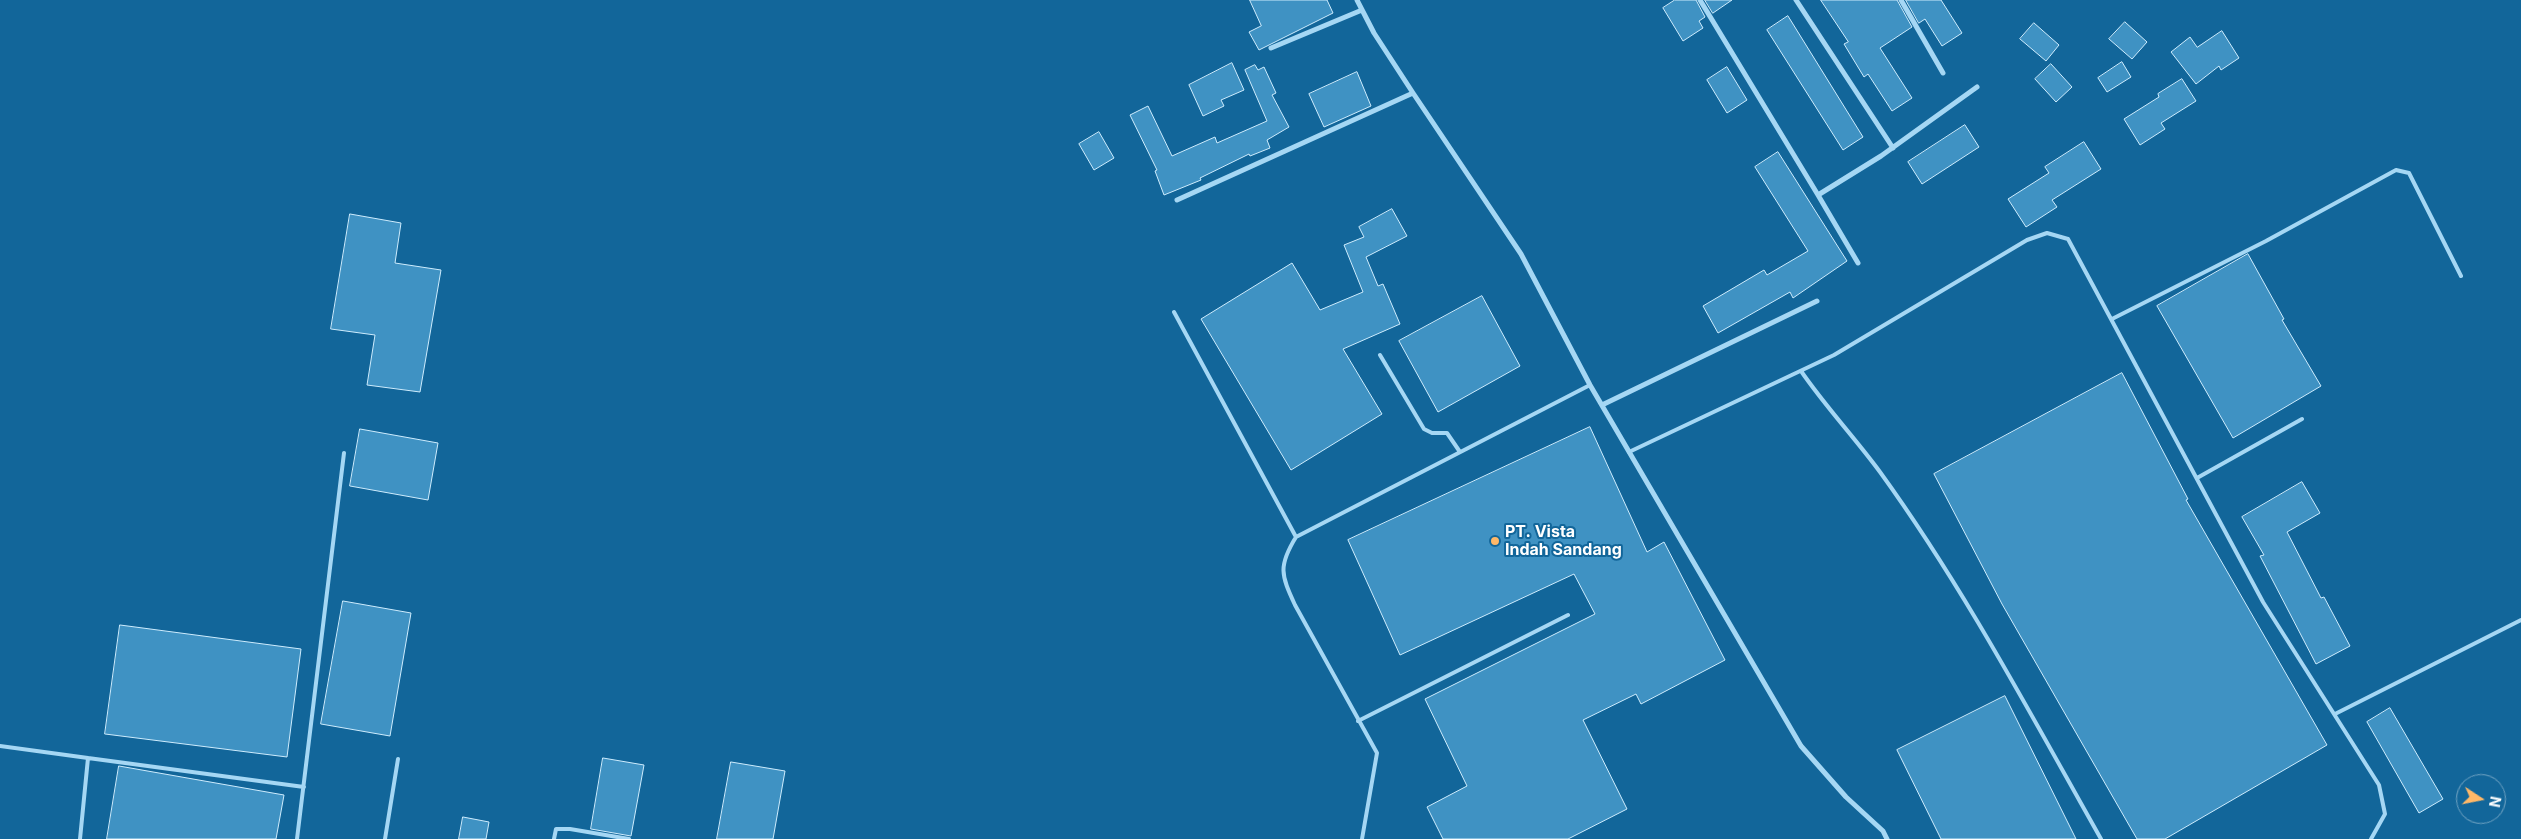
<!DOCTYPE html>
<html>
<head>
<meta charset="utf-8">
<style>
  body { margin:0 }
  #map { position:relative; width:2521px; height:839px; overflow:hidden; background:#12669a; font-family:Inter,sans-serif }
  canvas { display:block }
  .north { position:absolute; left:2456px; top:774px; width:50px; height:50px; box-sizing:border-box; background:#12669a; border:1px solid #71a3c2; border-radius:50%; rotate:101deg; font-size:14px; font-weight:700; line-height:20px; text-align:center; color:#fff }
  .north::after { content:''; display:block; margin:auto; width:18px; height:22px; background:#ffb868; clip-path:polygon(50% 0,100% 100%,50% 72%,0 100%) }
</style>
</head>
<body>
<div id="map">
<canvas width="2521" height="839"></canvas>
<div class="north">N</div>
</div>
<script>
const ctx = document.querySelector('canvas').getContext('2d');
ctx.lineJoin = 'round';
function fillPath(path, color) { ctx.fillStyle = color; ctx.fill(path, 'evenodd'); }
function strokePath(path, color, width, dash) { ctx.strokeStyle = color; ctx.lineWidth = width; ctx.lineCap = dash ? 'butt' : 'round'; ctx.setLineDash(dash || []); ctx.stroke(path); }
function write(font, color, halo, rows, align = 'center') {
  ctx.font = font + ' Inter,sans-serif'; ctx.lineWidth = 4; ctx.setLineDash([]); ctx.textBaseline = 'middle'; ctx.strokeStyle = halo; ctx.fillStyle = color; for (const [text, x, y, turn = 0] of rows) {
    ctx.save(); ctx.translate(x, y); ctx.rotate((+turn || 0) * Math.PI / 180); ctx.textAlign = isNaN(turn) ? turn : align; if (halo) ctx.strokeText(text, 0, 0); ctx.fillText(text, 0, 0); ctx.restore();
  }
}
const building = new Path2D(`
  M 1250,0 L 1327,0 L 1333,13 L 1259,50 L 1249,32 L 1261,26 Z
  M 1675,0 L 1696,0 L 1705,17 L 1699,21 L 1703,28 L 1683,41 L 1663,8 Z
  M 1705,0 L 1732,0 L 1713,13 Z
  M 1821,0 L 1897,0 L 1912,27 L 1880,48 L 1912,98 L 1892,111 L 1868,74 L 1864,77 L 1844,44 L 1848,42 Z
  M 1906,0 L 1941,0 L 1962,33 L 1942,46 L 1925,19 L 1919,23 Z
  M 1788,16 L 1863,137 L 1843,150 L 1767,30 Z
  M 2125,22 L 2147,42 L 2132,59 L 2109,39 Z
  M 2034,23 L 2059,45 L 2046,61 L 2020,39 Z
  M 2222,31 L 2239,58 L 2221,70 L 2219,66 L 2196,84 L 2171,52 L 2190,37 L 2197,47 Z
  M 2122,62 L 2131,77 L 2107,92 L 2098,78 Z
  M 1232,63 L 1244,90 L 1221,100 L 1224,106 L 1203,116 L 1189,85 Z
  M 2051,64 L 2072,87 L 2056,102 L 2035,79 Z
  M 1255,65 L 1258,70 L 1264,67 L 1276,93 L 1272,95 L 1289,127 L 1267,140 L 1270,148 L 1250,156 L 1249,154 L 1200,178 L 1201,180 L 1164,195 L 1155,171 L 1157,170 L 1130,115 L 1148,106 L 1172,156 L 1215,137 L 1217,143 L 1267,121 L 1245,70 Z
  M 1727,67 L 1747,100 L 1727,113 L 1707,80 Z
  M 1357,72 L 1371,106 L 1324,127 L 1309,94 Z
  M 2182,79 L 2196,101 L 2161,123 L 2165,129 L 2140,145 L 2124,119 L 2159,97 L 2158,94 Z
  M 1965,125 L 1979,147 L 1922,184 L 1908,162 Z
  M 1099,132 L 1114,158 L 1094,170 L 1079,144 Z
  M 2084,142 L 2101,169 L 2052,200 L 2057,207 L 2026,227 L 2008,199 L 2049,173 L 2045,167 Z
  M 1778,152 L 1847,261 L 1793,298 L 1790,292 L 1718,333 L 1703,306 L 1764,270 L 1767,275 L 1808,251 L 1755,167 Z
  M 1392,209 L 1407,236 L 1366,257 L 1378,286 L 1383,284 L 1400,324 L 1343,349 L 1382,414 L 1291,470 L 1201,319 L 1292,263 L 1320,310 L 1363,292 L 1344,245 L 1364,237 L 1359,227 Z
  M 350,214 L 401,223 L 395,263 L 441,270 L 420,392 L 367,385 L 375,335 L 331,329 Z
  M 2248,254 L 2284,319 L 2282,320 L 2321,386 L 2233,438 L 2157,306 Z
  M 1482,296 L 1520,366 L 1438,412 L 1399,341 Z
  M 2122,373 L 2188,499 L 2186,500 L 2327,745 L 2165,839 L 2137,839 L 2002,604 L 1934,474 Z
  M 1590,427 L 1647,552 L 1664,542 L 1725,660 L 1641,704 L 1636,694 L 1583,720 L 1627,809 L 1568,839 L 1443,839 L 1427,807 L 1467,786 L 1425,699 L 1595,614 L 1574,574 L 1400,655 L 1348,540 Z
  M 360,429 L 438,443 L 428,500 L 350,486 Z
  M 2302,482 L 2320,513 L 2287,532 L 2321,598 L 2324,597 L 2350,646 L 2316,664 L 2260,556 L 2264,555 L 2242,517 Z
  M 343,601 L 411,613 L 390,736 L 321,724 Z
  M 120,625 L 301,649 L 287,757 L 105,734 Z
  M 2005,696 L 2076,839 L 1941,839 L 1897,750 Z
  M 2390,708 L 2443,799 L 2419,813 L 2367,722 Z
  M 603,758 L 644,765 L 631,836 L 591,829 Z
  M 731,762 L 785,771 L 773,839 L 717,839 Z
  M 119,766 L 284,795 L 276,839 L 107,839 Z
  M 463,817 L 489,822 L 486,839 L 459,839 Z`);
const service = new Path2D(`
  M 1174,312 L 1296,537
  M 2112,319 L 2266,241 L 2396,170 L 2409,173 L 2461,276
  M 1380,355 L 1424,429 L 1432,433 L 1447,433 L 1460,452
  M 1801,371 C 1825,406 1855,438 1880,472 C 1964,588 2031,715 2101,839
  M 1629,452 L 1834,355 L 2027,240 L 2047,233 L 2068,239 L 2263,602 L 2379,785 L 2385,814 L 2371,839
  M 2197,478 L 2302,419
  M 2335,714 L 2521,620
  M 1358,721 L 1568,615
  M 0,746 L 88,758
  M 80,839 L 88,758 L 304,787
  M 297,839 L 344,453
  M 385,839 L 398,759
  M 554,839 L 556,829 L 570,829 L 629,839
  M 1362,839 L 1377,753 L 1295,605 C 1281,575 1278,566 1296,537 L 1590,385`);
const minor = new Path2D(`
  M 1357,0 L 1374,33 L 1413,93 L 1521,254 L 1590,385 L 1801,746 L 1846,797 L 1883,831 L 1887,839
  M 1700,0 L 1818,195 L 1881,156 L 1977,87
  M 1796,0 L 1893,148
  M 1901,0 L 1943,73
  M 1271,48 L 1362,10
  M 1818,195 L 1858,263
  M 1177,200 L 1413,93
  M 1602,405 L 1817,301`);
const markers = [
  [1495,541,5,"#ffb868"]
];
const poiNames = [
  ["PT. Vista",1505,532],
  ["Indah Sandang",1505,550]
];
fillPath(building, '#3f92c3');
strokePath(building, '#ceecfd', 1);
strokePath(service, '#a5d7f4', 4);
strokePath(minor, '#a5d7f4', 5);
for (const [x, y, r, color] of markers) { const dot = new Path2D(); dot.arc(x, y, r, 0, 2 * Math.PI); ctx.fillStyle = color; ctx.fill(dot); strokePath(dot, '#12669a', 2); }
write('bold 16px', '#fff', '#12669a', poiNames, 'left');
</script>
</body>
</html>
